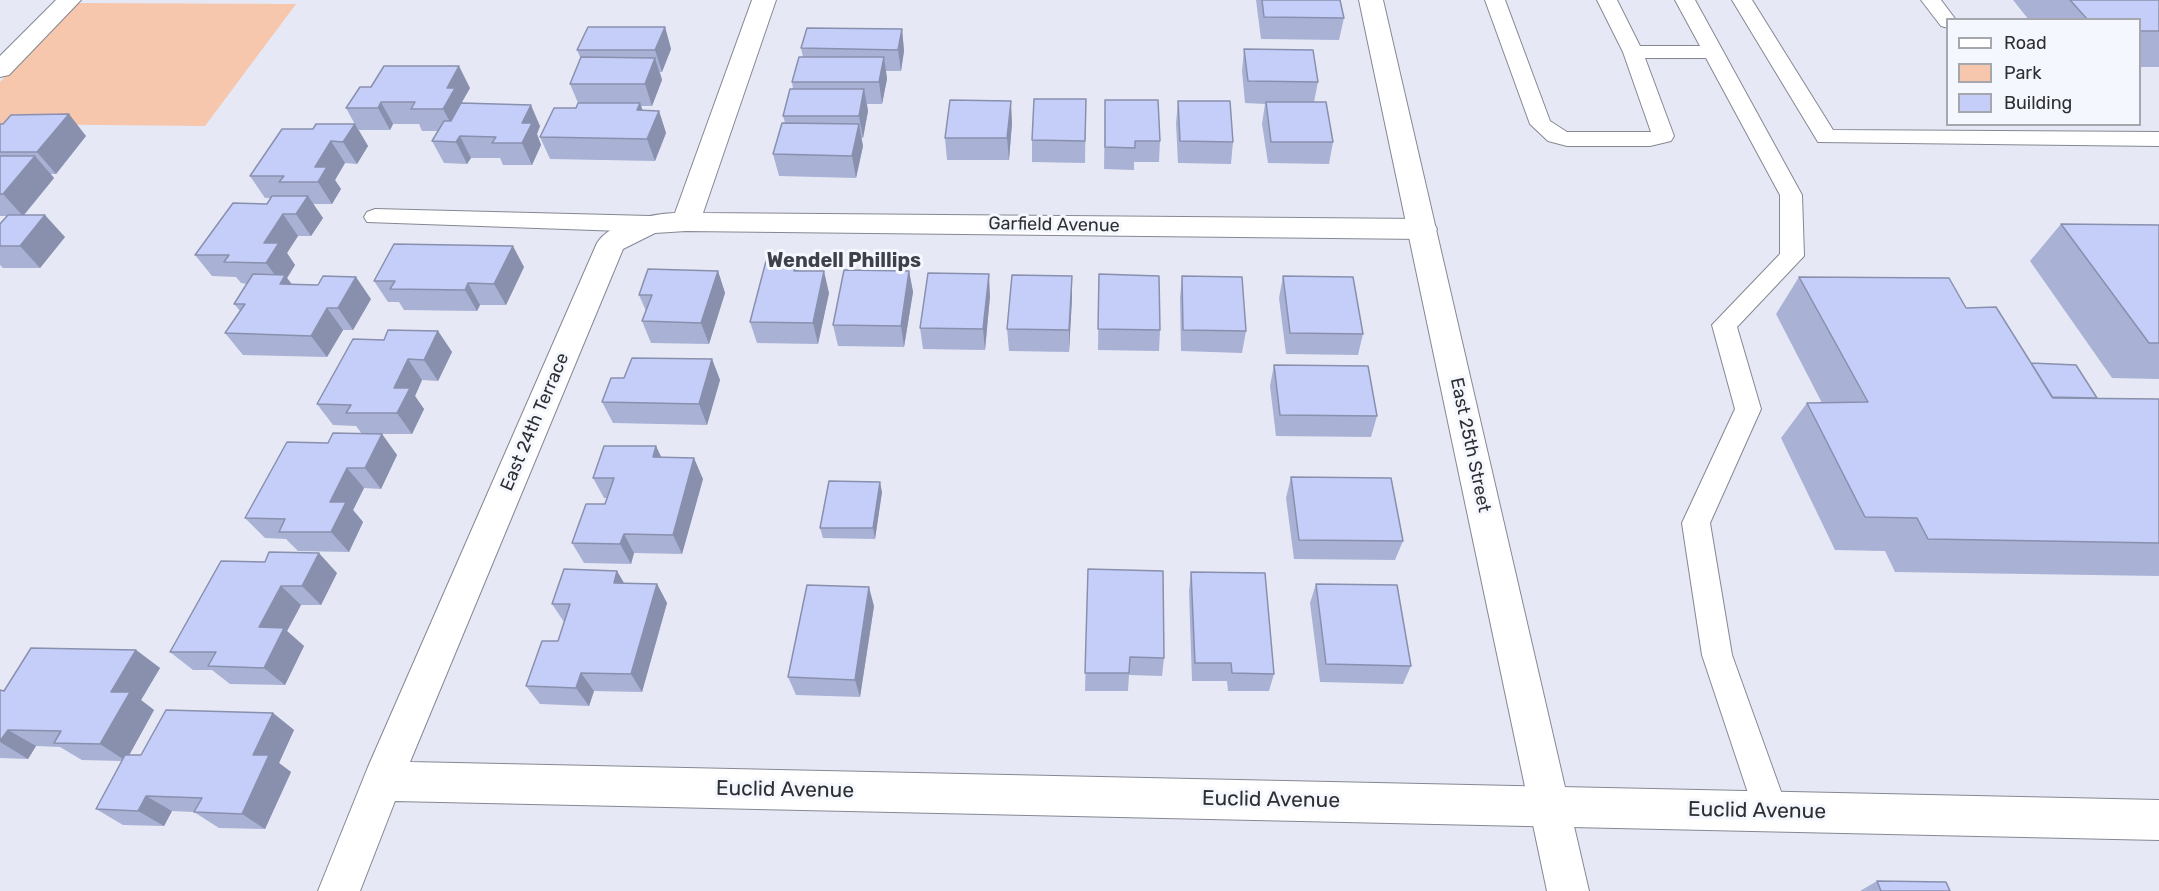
<!DOCTYPE html>
<html>
<head>
<meta charset="utf-8">
<style>
  body { margin:0 }
  #map { position:relative; width:2159px; height:891px; overflow:hidden; background:#e6e9f5; font-family:Rubik,sans-serif }
  canvas { display:block }
  .legend { position:absolute; left:1946px; top:18px; width:195px; height:108px; box-sizing:border-box; background:#f5f7fe; border:2px solid #a5a7ad; margin:0; padding:8px 10px; list-style:none; font-size:18px; color:#2e2f33 }
  .legend li { display:flex; align-items:center; gap:12px; height:30px }
  .legend b { width:30px; border:2px solid #a5a7ad }
</style>
</head>
<body>
<div id="map">
<canvas width="2159" height="891"></canvas>
<ul class="legend">
<li><b style="height:8px;background:#fff"></b>Road</li>
<li><b style="height:16px;background:#f6c6ad"></b>Park</li>
<li><b style="height:16px;background:#c4cef8"></b>Building</li>
</ul>
</div>
<script>
const ctx = document.querySelector('canvas').getContext('2d');
ctx.lineJoin = 'round';
function fillPath(path, color) { ctx.fillStyle = color; ctx.fill(path, 'evenodd'); }
function strokePath(path, color, width, dash) { ctx.strokeStyle = color; ctx.lineWidth = width; ctx.lineCap = dash ? 'butt' : 'round'; ctx.setLineDash(dash || []); ctx.stroke(path); }
function write(font, color, halo, rows, align = 'center') {
  ctx.font = font + ' Rubik,sans-serif'; ctx.lineWidth = 6; ctx.setLineDash([]); ctx.textBaseline = 'middle'; ctx.strokeStyle = halo; ctx.fillStyle = color; for (const [text, x, y, turn = 0] of rows) {
    ctx.save(); ctx.translate(x, y); ctx.rotate((+turn || 0) * Math.PI / 180); ctx.textAlign = isNaN(turn) ? turn : align; if (halo) ctx.strokeText(text, 0, 0); ctx.fillText(text, 0, 0); ctx.restore();
  }
}
const green = new Path2D(`
  M 76,3 L 296,4 L 205,126 L 0,124 L 0,82 Z`);
const service = new Path2D(`
  M 1485,0 L 1505,0 L 1550,121 L 1567,132 L 1651,132 L 1623,52 L 1597,0 L 1617,0 L 1640,46 L 1700,46 L 1675,0 L 1695,0 L 1802,195 L 1804,256 L 1737,327 L 1761,409 L 1710,523 L 1732,655 L 1788,811 L 1783,823 L 1771,827 L 1759,823 L 1754,811 L 1702,655 L 1682,523 L 1735,409 L 1712,325 L 1780,254 L 1780,195 L 1706,58 L 1645,58 L 1674,136 L 1671,141 L 1650,146 L 1567,146 L 1548,141 L 1530,124 Z
  M 1732,0 L 1752,0 L 1833,130 L 2159,132 L 2159,146 L 1818,142 Z
  M 1921,0 L 1941,0 L 1956,20 L 1948,20 L 1948,28 L 1941,26 Z
  M 375,209 L 650,216 L 658,219 L 662,224 L 658,229 L 650,232 L 367,222 L 364,217 L 367,212 Z`);
const minor = new Path2D(`
  M 56,0 L 81,0 L 9,75 L 0,77 L 0,56 Z
  M 752,0 L 776,0 L 703,213 L 1423,219 L 1433,222 L 1437,229 L 1433,236 L 1423,239 L 686,231 L 655,233 L 623,249 L 410,762 L 2159,800 L 2159,840 L 395,801 L 360,891 L 318,891 L 368,767 L 597,243 C 610,222 652,214 675,213 Z`);
const tertiary = new Path2D(`
  M 1359,0 L 1383,0 L 1589,891 L 1547,891 Z`);
const wall = new Path2D(`
  M 1256,0 L 1340,0 L 1344,18 L 1339,40 L 1261,39 Z
  M 2013,0 L 2159,0 L 2159,67 L 2139,67 L 2139,20 L 2029,20 Z
  M 665,27 L 671,49 L 662,72 L 660,72 L 662,80 L 652,106 L 641,106 L 642,111 L 659,111 L 666,133 L 655,161 L 550,159 L 540,137 L 576,108 L 578,103 L 570,84 L 581,59 L 577,50 Z
  M 902,29 L 904,51 L 901,71 L 886,71 L 887,79 L 882,104 L 867,104 L 868,111 L 863,138 L 861,138 L 863,146 L 856,178 L 779,176 L 773,154 L 785,123 L 783,116 L 793,89 L 792,82 L 803,57 L 801,48 Z
  M 1244,49 L 1318,82 L 1314,102 L 1333,142 L 1329,164 L 1268,163 L 1262,124 L 1265,104 L 1245,103 L 1242,71 Z
  M 470,88 L 462,102 L 463,104 L 540,126 L 537,134 L 541,145 L 532,165 L 503,165 L 500,158 L 471,158 L 467,164 L 444,163 L 432,141 L 438,131 L 422,131 L 419,124 L 393,124 L 390,130 L 358,130 L 346,108 Z
  M 1086,99 L 1085,163 L 1032,162 L 1032,140 Z
  M 1105,100 L 1160,141 L 1159,162 L 1134,162 L 1134,170 L 1104,169 Z
  M 1178,101 L 1233,142 L 1231,164 L 1178,163 L 1176,123 Z
  M 1012,123 L 1009,160 L 947,160 L 945,138 Z
  M 0,124 L 86,136 L 56,174 L 51,174 L 54,178 L 24,215 L 65,237 L 40,268 L 3,268 L 0,265 L 0,224 L 7,216 L 0,216 Z
  M 355,124 L 368,146 L 357,164 L 345,163 L 335,180 L 341,189 L 332,204 L 313,204 L 323,218 L 311,236 L 298,236 L 287,253 L 295,265 L 287,278 L 292,284 L 371,299 L 353,330 L 343,330 L 327,357 L 243,355 L 225,333 L 240,311 L 234,304 L 247,284 L 241,283 L 236,277 L 212,276 L 195,255 L 267,204 L 270,198 L 265,198 L 250,176 L 313,129 Z
  M 2061,224 L 2159,225 L 2159,379 L 2112,378 L 2030,261 Z
  M 796,261 L 799,271 L 829,293 L 818,344 L 757,343 L 750,322 Z
  M 524,267 L 506,305 L 480,305 L 477,311 L 404,310 L 399,302 L 388,302 L 374,281 Z
  M 718,271 L 725,293 L 709,344 L 651,343 L 642,321 L 646,311 L 639,295 Z
  M 909,271 L 913,292 L 904,347 L 838,346 L 833,325 Z
  M 1099,274 L 1160,330 L 1159,351 L 1098,350 Z
  M 1182,276 L 1246,331 L 1242,353 L 1181,351 L 1180,298 Z
  M 1283,276 L 1363,334 L 1358,355 L 1286,354 L 1279,298 Z
  M 1799,277 L 1966,308 L 2031,363 L 2096,398 L 2159,399 L 2159,576 L 1895,572 L 1885,551 L 1835,550 L 1781,438 L 1807,403 L 1822,403 L 1776,314 Z
  M 990,296 L 985,350 L 923,349 L 920,328 Z
  M 1072,298 L 1069,352 L 1009,351 L 1007,329 Z
  M 438,331 L 452,352 L 438,381 L 422,380 L 415,396 L 424,409 L 412,434 L 362,434 L 356,426 L 333,425 L 317,404 L 384,340 Z
  M 712,359 L 720,380 L 707,425 L 613,423 L 602,402 L 624,378 Z
  M 1274,365 L 1377,416 L 1371,437 L 1276,436 L 1270,386 Z
  M 382,434 L 397,455 L 381,489 L 364,488 L 353,510 L 363,522 L 349,552 L 298,551 L 286,539 L 265,538 L 245,518 L 328,443 Z
  M 656,446 L 661,458 L 703,479 L 682,554 L 634,553 L 631,564 L 584,563 L 572,543 L 605,504 L 607,498 L 604,498 L 593,478 Z
  M 1291,477 L 1403,541 L 1395,560 L 1294,559 L 1286,498 Z
  M 882,492 L 875,539 L 823,538 L 820,528 Z
  M 221,561 L 337,573 L 321,605 L 301,605 L 287,631 L 304,646 L 285,685 L 230,684 L 212,670 L 193,670 L 170,652 Z
  M 1088,569 L 1164,658 L 1162,676 L 1129,675 L 1128,691 L 1085,691 Z
  M 617,571 L 624,583 L 657,584 L 667,603 L 642,692 L 594,691 L 589,706 L 540,704 L 526,686 L 558,641 L 564,622 L 552,604 Z
  M 1191,572 L 1274,674 L 1269,691 L 1228,691 L 1227,681 L 1192,681 L 1189,591 Z
  M 1316,584 L 1411,666 L 1403,684 L 1320,682 L 1310,603 Z
  M 874,606 L 860,697 L 796,695 L 788,677 Z
  M 136,650 L 160,668 L 141,700 L 154,710 L 129,755 L 141,755 L 273,713 L 294,730 L 279,763 L 291,772 L 265,829 L 219,828 L 194,812 L 172,811 L 164,826 L 123,825 L 96,809 L 122,761 L 82,760 L 60,747 L 36,746 L 28,759 L 0,758 L 0,690 L 4,691 Z
  M 1877,881 L 1950,891 L 1860,891 Z`);
const shadedWall = new Path2D(`
  M 665,27 L 671,49 L 662,72 L 655,50 Z
  M 902,29 L 904,51 L 901,71 L 898,50 Z
  M 884,57 L 887,79 L 882,104 L 879,82 Z
  M 655,58 L 662,80 L 652,106 L 645,84 Z
  M 459,66 L 470,88 L 462,102 L 466,110 L 455,131 L 443,109 L 447,88 Z
  M 864,89 L 868,111 L 863,138 L 859,116 Z
  M 1011,101 L 1012,123 L 1009,160 L 1007,138 Z
  M 381,102 L 393,124 L 390,130 L 378,108 Z
  M 640,103 L 648,125 L 637,110 Z
  M 531,105 L 540,126 L 537,134 L 541,145 L 532,165 L 522,143 L 522,123 Z
  M 659,111 L 666,133 L 655,161 L 647,139 Z
  M 69,114 L 86,136 L 56,174 L 37,152 Z
  M 355,124 L 368,146 L 357,164 L 343,142 Z
  M 859,124 L 863,146 L 856,178 L 852,156 Z
  M 460,136 L 471,158 L 467,164 L 456,142 Z
  M 331,141 L 345,163 L 335,180 L 341,189 L 332,204 L 318,182 L 315,167 Z
  M 35,156 L 54,178 L 23,216 L 3,194 Z
  M 308,196 L 323,218 L 311,236 L 296,214 Z
  M 283,214 L 298,236 L 287,253 L 295,265 L 287,278 L 301,297 L 280,284 L 281,283 L 266,263 L 264,243 Z
  M 45,215 L 65,237 L 40,268 L 20,246 Z
  M 513,246 L 524,267 L 506,305 L 494,284 Z
  M 796,261 L 802,283 L 794,271 Z
  M 718,271 L 725,293 L 709,344 L 701,323 Z
  M 824,271 L 829,293 L 818,344 L 813,323 Z
  M 909,271 L 913,292 L 904,347 L 901,326 Z
  M 989,274 L 990,296 L 985,350 L 983,329 Z
  M 1072,276 L 1072,298 L 1069,352 L 1069,330 Z
  M 356,277 L 371,299 L 353,330 L 338,308 Z
  M 468,283 L 480,305 L 477,311 L 465,290 Z
  M 327,308 L 343,330 L 327,357 L 311,336 Z
  M 438,331 L 452,352 L 438,381 L 424,360 Z
  M 408,359 L 422,380 L 415,396 L 424,409 L 412,434 L 397,413 L 394,388 Z
  M 712,359 L 720,380 L 707,425 L 699,404 Z
  M 382,434 L 397,455 L 381,489 L 365,468 Z
  M 656,446 L 666,467 L 653,457 Z
  M 694,458 L 703,479 L 682,554 L 673,535 Z
  M 347,468 L 364,488 L 353,510 L 363,522 L 349,552 L 331,532 L 330,502 Z
  M 880,482 L 882,492 L 875,539 L 873,528 Z
  M 624,534 L 634,553 L 631,564 L 620,544 Z
  M 319,553 L 337,573 L 321,605 L 302,586 Z
  M 617,571 L 628,590 L 614,583 Z
  M 657,584 L 667,603 L 642,692 L 631,674 Z
  M 281,586 L 301,605 L 287,631 L 304,646 L 285,685 L 264,668 L 259,627 Z
  M 869,587 L 874,606 L 860,697 L 855,680 Z
  M 136,650 L 160,668 L 141,700 L 154,710 L 126,761 L 100,744 L 111,692 Z
  M 581,673 L 594,691 L 589,706 L 576,688 Z
  M 273,713 L 294,730 L 279,763 L 291,772 L 265,829 L 242,814 L 253,755 Z
  M 8,730 L 36,746 L 28,759 L 0,742 Z
  M 146,796 L 172,811 L 164,826 L 138,811 Z`);
const building = new Path2D(`
  M 1262,0 L 1340,0 L 1344,18 L 1264,17 Z
  M 2070,0 L 2159,0 L 2159,31 L 2139,31 L 2139,20 L 2088,20 Z
  M 588,27 L 665,27 L 655,50 L 577,50 Z
  M 807,28 L 902,29 L 898,50 L 801,48 Z
  M 1244,49 L 1313,50 L 1318,82 L 1248,81 Z
  M 581,57 L 655,58 L 645,84 L 570,84 Z
  M 799,57 L 884,57 L 879,82 L 792,82 Z
  M 384,66 L 459,66 L 447,88 L 455,88 L 443,109 L 411,109 L 415,102 L 381,102 L 378,108 L 346,108 L 360,87 L 371,87 Z
  M 790,89 L 864,89 L 859,116 L 783,116 Z
  M 1034,99 L 1086,99 L 1085,141 L 1032,140 Z
  M 950,100 L 1011,101 L 1007,138 L 945,138 Z
  M 1105,100 L 1158,100 L 1160,141 L 1135,141 L 1135,148 L 1105,147 Z
  M 1178,101 L 1230,101 L 1233,142 L 1180,141 Z
  M 1266,102 L 1326,102 L 1333,142 L 1271,142 Z
  M 461,103 L 531,105 L 522,123 L 532,123 L 522,143 L 492,143 L 496,137 L 460,136 L 456,142 L 432,141 L 444,121 L 451,121 Z
  M 578,103 L 640,103 L 637,110 L 659,111 L 647,139 L 540,137 L 554,108 L 576,108 Z
  M 69,114 L 37,152 L 0,152 L 0,124 L 3,124 L 11,115 Z
  M 782,123 L 859,124 L 852,156 L 773,154 Z
  M 316,124 L 355,124 L 343,142 L 331,141 L 315,167 L 327,167 L 318,182 L 279,182 L 284,176 L 250,176 L 282,129 L 313,129 Z
  M 0,156 L 35,156 L 3,194 L 0,194 Z
  M 272,196 L 308,196 L 296,214 L 283,214 L 264,243 L 279,243 L 266,263 L 224,262 L 229,255 L 195,255 L 233,203 L 267,204 Z
  M 8,215 L 45,215 L 20,246 L 0,246 L 0,224 Z
  M 2061,224 L 2159,225 L 2159,343 L 2149,343 Z
  M 394,244 L 513,246 L 494,284 L 468,283 L 465,290 L 390,289 L 395,281 L 374,281 Z
  M 766,261 L 796,261 L 794,271 L 824,271 L 813,323 L 750,322 Z
  M 648,269 L 718,271 L 701,323 L 642,321 L 652,295 L 639,295 Z
  M 844,270 L 909,271 L 901,326 L 833,325 Z
  M 928,273 L 989,274 L 983,329 L 920,328 Z
  M 253,274 L 285,275 L 280,284 L 318,285 L 323,276 L 356,277 L 338,308 L 327,308 L 311,336 L 225,333 L 245,304 L 234,304 Z
  M 1099,274 L 1159,276 L 1160,330 L 1098,329 Z
  M 1012,275 L 1072,276 L 1069,330 L 1007,329 Z
  M 1182,276 L 1242,277 L 1246,331 L 1183,330 Z
  M 1283,276 L 1353,277 L 1363,334 L 1290,333 Z
  M 1799,277 L 1949,278 L 1966,308 L 1996,307 L 2053,398 L 2159,399 L 2159,543 L 1928,539 L 1917,518 L 1865,517 L 1807,403 L 1868,402 Z
  M 388,330 L 438,331 L 424,360 L 408,359 L 394,388 L 410,388 L 397,413 L 346,413 L 351,405 L 317,404 L 353,339 L 384,340 Z
  M 632,358 L 712,359 L 699,404 L 602,402 L 611,378 L 624,378 Z
  M 2031,363 L 2076,365 L 2097,398 L 2052,397 Z
  M 1274,365 L 1368,366 L 1377,416 L 1280,415 Z
  M 333,433 L 382,434 L 365,468 L 347,468 L 330,502 L 346,502 L 331,532 L 279,532 L 285,519 L 245,518 L 287,442 L 328,443 Z
  M 604,446 L 656,446 L 653,457 L 694,458 L 673,535 L 624,534 L 620,544 L 572,543 L 586,504 L 605,504 L 614,478 L 593,478 Z
  M 1291,477 L 1391,478 L 1403,541 L 1299,540 Z
  M 829,481 L 880,482 L 873,528 L 820,528 Z
  M 269,552 L 319,553 L 302,586 L 281,586 L 259,627 L 284,628 L 264,668 L 208,666 L 216,652 L 170,652 L 221,561 L 265,562 Z
  M 564,569 L 617,571 L 614,583 L 657,584 L 631,674 L 581,673 L 576,688 L 526,686 L 542,641 L 558,641 L 570,604 L 552,604 Z
  M 1088,569 L 1163,571 L 1164,658 L 1130,657 L 1129,673 L 1085,673 Z
  M 1191,572 L 1265,573 L 1274,674 L 1232,673 L 1231,663 L 1195,663 Z
  M 1316,584 L 1397,585 L 1411,666 L 1326,664 Z
  M 807,585 L 869,587 L 855,680 L 788,677 Z
  M 31,648 L 136,650 L 111,692 L 130,692 L 100,744 L 54,743 L 61,731 L 8,730 L 0,741 L 0,690 L 4,691 Z
  M 166,710 L 273,713 L 253,755 L 269,755 L 242,814 L 194,812 L 202,798 L 146,796 L 138,811 L 96,809 L 125,755 L 141,755 Z
  M 1877,881 L 1946,882 L 1950,891 L 1881,891 Z`);
const streetNames = [
  ["Garfield Avenue",1054,225,1],
  ["East 24th Terrace",535,422,-67],
  ["East 25th Street",1470,445,78]
];
const neighbourhoodNames = [
  ["Wendell Phillips",844,261]
];
const nearStreetnames = [
  ["Euclid Avenue",785,790,1],
  ["Euclid Avenue",1271,800,1],
  ["Euclid Avenue",1757,811,1]
];
fillPath(green, '#f6c6ad');
strokePath(service, '#858892', 2);
strokePath(minor, '#858892', 2);
strokePath(tertiary, '#858892', 2);
fillPath(service, '#fff');
fillPath(minor, '#fff');
fillPath(tertiary, '#fff');
fillPath(wall, '#a9b1d5');
fillPath(shadedWall, '#8990ae');
fillPath(building, '#c4cef8');
strokePath(building, '#8990ae', 1.5);
write('18px', '#2e2f33', '#f5f7fe', streetNames);
write('bold 20px', '#3f414a', '#f5f7fe', neighbourhoodNames);
write('21px', '#2e2f33', '#f5f7fe', nearStreetnames);
</script>
</body>
</html>
